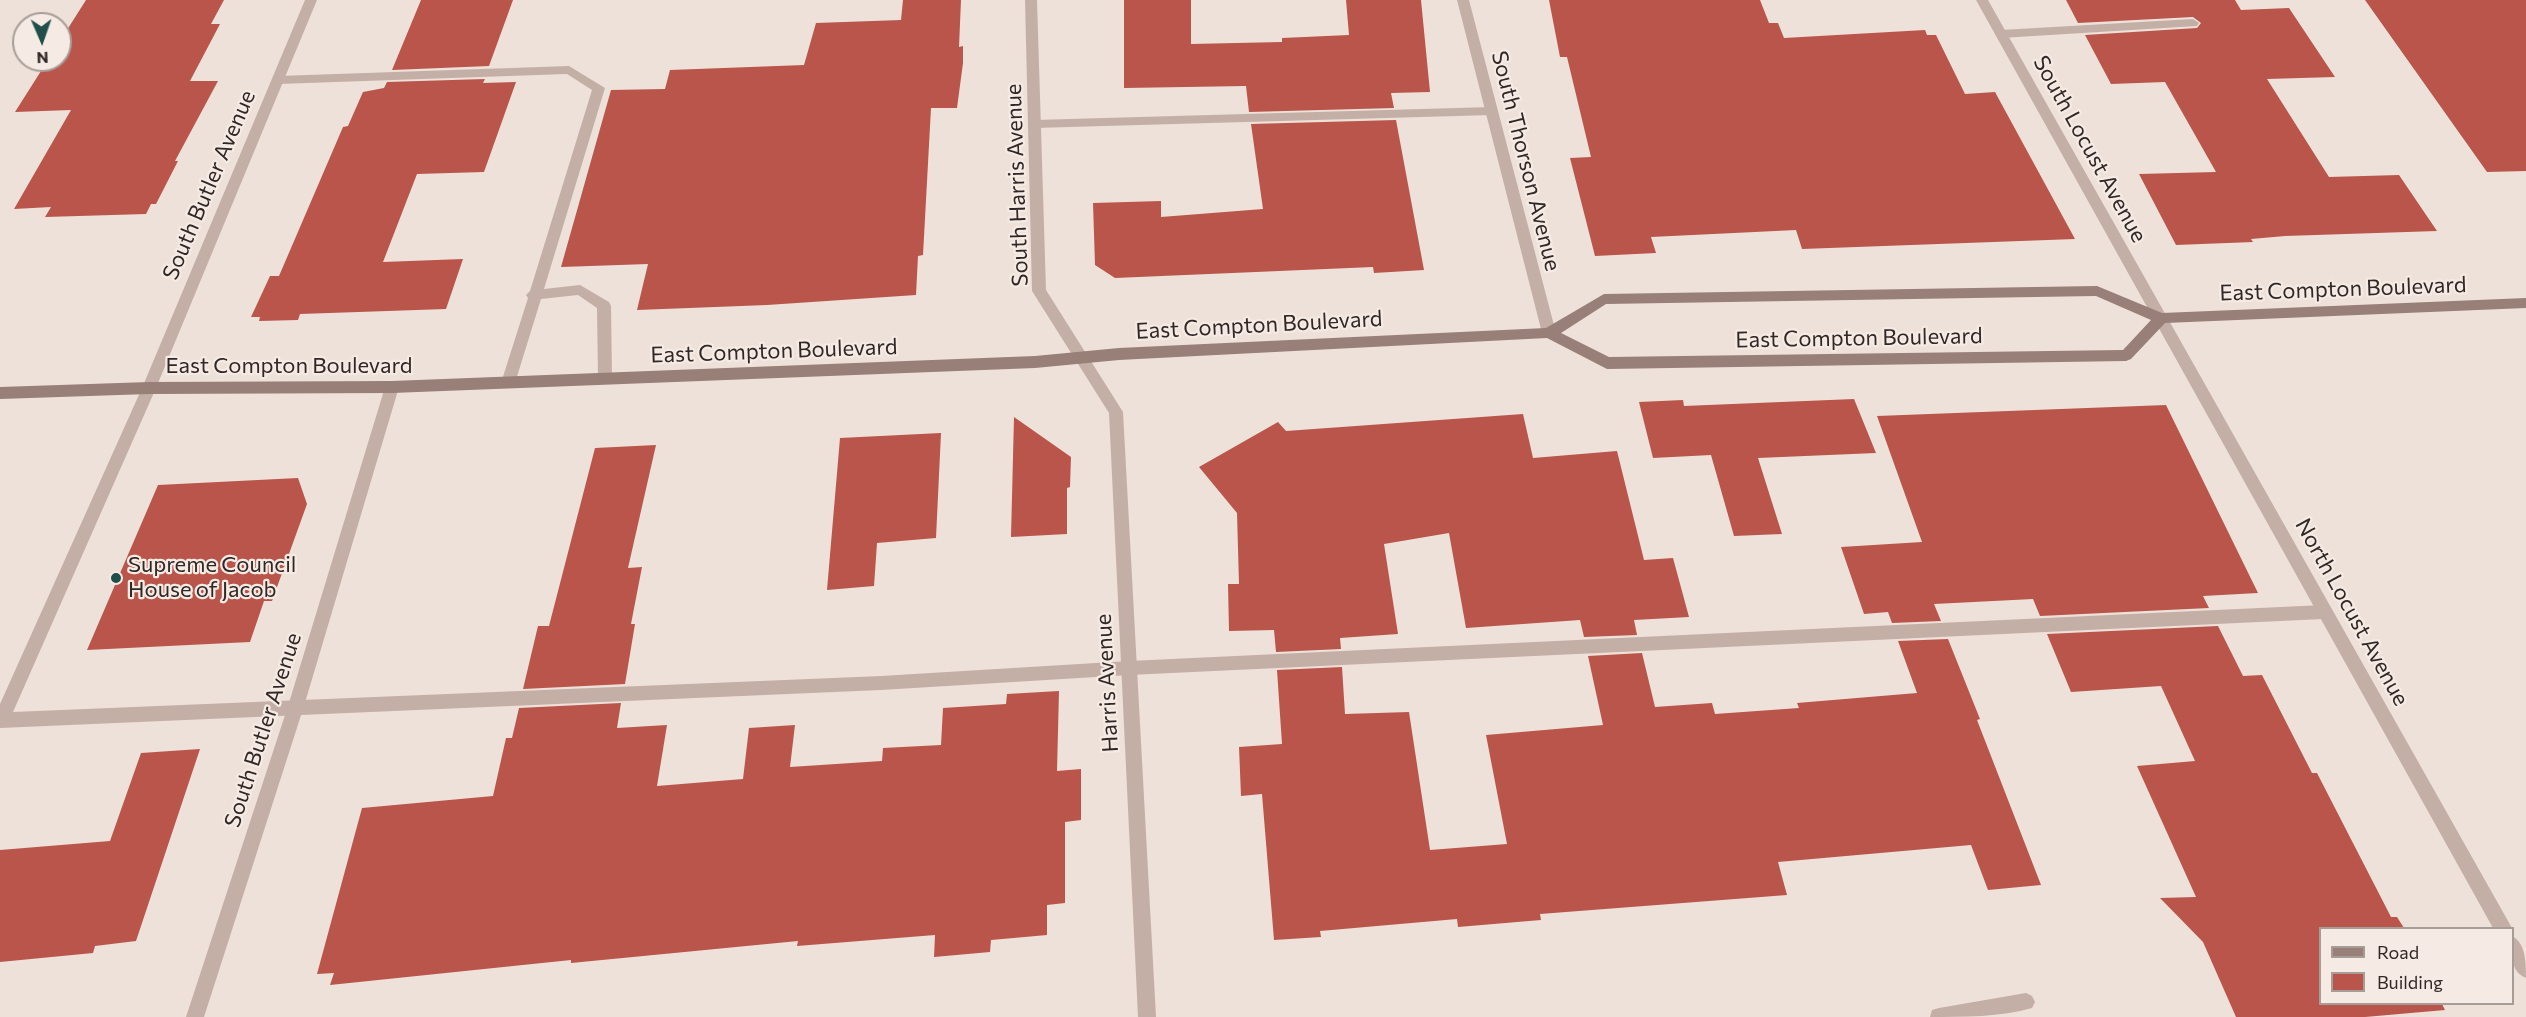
<!DOCTYPE html>
<html>
<head>
<meta charset="utf-8">
<style>
  body { margin:0 }
  #map { position:relative; width:2526px; height:1017px; overflow:hidden; background:#eee1d9; font-family:Commissioner,sans-serif }
  canvas { display:block }
  .legend { position:absolute; left:2319px; top:927px; width:195px; height:78px; box-sizing:border-box; background:#f6ebe4; border:2px solid #a79d98; margin:0; padding:8px 10px; list-style:none; font-size:18px; color:#312826 }
  .legend li { display:flex; align-items:center; gap:12px; height:30px }
  .legend b { width:30px; border:2px solid #a79d98 }
  .north { position:absolute; left:12px; top:12px; width:60px; height:60px; box-sizing:border-box; background:#f6ebe4; border:2px solid #a79d98; border-radius:50%; rotate:178deg; font-size:16px; font-weight:700; line-height:24px; text-align:center; color:#312826 }
  .north::after { content:''; display:block; margin:auto; width:21px; height:27px; background:#204e4a; clip-path:polygon(50% 0,100% 100%,50% 72%,0 100%) }
</style>
</head>
<body>
<div id="map">
<canvas width="2526" height="1017"></canvas>
<ul class="legend">
<li><b style="height:8px;background:#987f78"></b>Road</li>
<li><b style="height:16px;background:#b9554b"></b>Building</li>
</ul>
<div class="north">N</div>
</div>
<script>
const ctx = document.querySelector('canvas').getContext('2d');
ctx.lineJoin = 'round';
function fillPath(path, color) { ctx.fillStyle = color; ctx.fill(path, 'evenodd'); }
function strokePath(path, color, width, dash) { ctx.strokeStyle = color; ctx.lineWidth = width; ctx.lineCap = dash ? 'butt' : 'round'; ctx.setLineDash(dash || []); ctx.stroke(path); }
function write(font, color, halo, rows, align = 'center') {
  ctx.font = font + ' Commissioner,sans-serif'; ctx.lineWidth = 4.5; ctx.setLineDash([]); ctx.textBaseline = 'middle'; ctx.strokeStyle = halo; ctx.fillStyle = color; for (const [text, x, y, turn = 0] of rows) {
    ctx.save(); ctx.translate(x, y); ctx.rotate((+turn || 0) * Math.PI / 180); ctx.textAlign = isNaN(turn) ? turn : align; if (halo) ctx.strokeText(text, 0, 0); ctx.fillText(text, 0, 0); ctx.restore();
  }
}
const building = new Path2D(`
  M 86,0 L 224,0 L 211,24 L 220,24 L 190,81 L 218,81 L 175,161 L 178,161 L 156,204 L 151,204 L 146,214 L 45,217 L 51,207 L 14,209 L 71,110 L 15,112 L 48,60 L 60,60 L 60,41 Z
  M 421,0 L 513,0 L 489,66 L 392,70 Z
  M 903,0 L 961,0 L 959,47 L 963,46 L 963,63 L 957,108 L 931,108 L 923,255 L 918,256 L 916,295 L 767,305 L 637,310 L 648,264 L 561,267 L 611,90 L 665,89 L 670,70 L 804,65 L 816,23 L 901,20 Z
  M 1124,0 L 1191,0 L 1191,44 L 1282,42 L 1282,38 L 1349,35 L 1346,0 L 1421,0 L 1430,92 L 1391,93 L 1394,108 L 1249,112 L 1246,86 L 1124,88 Z
  M 1549,0 L 1760,0 L 1769,23 L 1778,23 L 1784,38 L 1925,30 L 1927,35 L 1936,35 L 1965,94 L 1995,92 L 2075,239 L 1802,249 L 1796,230 L 1651,237 L 1656,253 L 1595,256 L 1570,158 L 1591,157 L 1567,57 L 1560,57 Z
  M 2066,0 L 2235,0 L 2241,10 L 2289,8 L 2335,77 L 2267,79 L 2329,177 L 2399,175 L 2437,231 L 2285,236 L 2251,239 L 2253,242 L 2176,245 L 2139,174 L 2216,172 L 2165,82 L 2111,84 L 2085,35 L 2197,28 L 2201,23 L 2193,17 L 2078,23 Z
  M 2365,0 L 2526,0 L 2526,171 L 2487,172 Z
  M 485,79 L 483,83 L 516,82 L 484,172 L 417,174 L 383,262 L 463,259 L 446,309 L 300,314 L 298,320 L 259,321 L 260,317 L 251,317 L 270,276 L 279,276 L 343,127 L 348,126 L 363,92 L 384,88 L 387,82 Z
  M 1396,120 L 1424,270 L 1374,273 L 1373,267 L 1115,278 L 1095,265 L 1093,203 L 1161,201 L 1161,217 L 1263,209 L 1251,124 Z
  M 1854,399 L 1876,453 L 1758,458 L 1782,534 L 1734,536 L 1711,455 L 1653,458 L 1639,402 L 1683,400 L 1684,406 Z
  M 2166,405 L 2258,593 L 2203,596 L 2209,608 L 2040,616 L 2033,599 L 1934,604 L 1941,621 L 1892,623 L 1888,612 L 1864,614 L 1841,547 L 1922,542 L 1877,416 Z
  M 1523,414 L 1533,458 L 1617,451 L 1644,560 L 1673,558 L 1689,617 L 1634,620 L 1637,635 L 1584,637 L 1580,620 L 1466,628 L 1449,533 L 1384,544 L 1398,634 L 1340,638 L 1341,649 L 1276,652 L 1274,630 L 1229,631 L 1228,584 L 1239,584 L 1237,513 L 1199,467 L 1278,422 L 1286,431 Z
  M 1014,417 L 1071,457 L 1070,487 L 1067,488 L 1067,534 L 1011,537 Z
  M 941,433 L 936,538 L 877,543 L 874,586 L 827,590 L 840,438 Z
  M 656,445 L 628,568 L 642,567 L 631,624 L 635,624 L 625,684 L 523,689 L 538,626 L 549,626 L 595,448 Z
  M 298,478 L 307,504 L 272,601 L 264,601 L 250,642 L 87,650 L 158,485 Z
  M 2218,626 L 2243,676 L 2262,675 L 2312,773 L 2317,773 L 2391,917 L 2397,917 L 2404,928 L 2320,928 L 2320,1004 L 2442,1004 L 2445,1010 L 2365,1017 L 2236,1017 L 2203,942 L 2160,898 L 2196,897 L 2137,766 L 2195,761 L 2161,686 L 2071,692 L 2047,634 Z
  M 1948,639 L 1980,719 L 1977,720 L 2041,885 L 1988,890 L 1971,845 L 1778,862 L 1787,895 L 1540,914 L 1541,920 L 1458,927 L 1457,919 L 1320,931 L 1321,937 L 1274,940 L 1262,794 L 1241,796 L 1239,747 L 1282,744 L 1277,670 L 1342,667 L 1345,714 L 1409,712 L 1430,850 L 1507,844 L 1486,735 L 1603,725 L 1588,656 L 1642,653 L 1655,707 L 1712,703 L 1715,714 L 1799,708 L 1797,703 L 1917,693 L 1898,641 Z
  M 1059,691 L 1057,771 L 1081,769 L 1081,820 L 1065,822 L 1065,903 L 1047,905 L 1047,935 L 991,940 L 990,952 L 934,957 L 935,935 L 797,946 L 798,941 L 571,963 L 571,960 L 330,985 L 334,973 L 317,974 L 362,808 L 493,796 L 506,738 L 512,738 L 519,708 L 621,703 L 617,728 L 667,725 L 657,786 L 743,779 L 749,728 L 795,725 L 790,767 L 882,761 L 883,748 L 941,745 L 943,708 L 1006,704 L 1007,694 Z
  M 200,749 L 136,941 L 95,946 L 93,953 L 0,962 L 0,850 L 110,841 L 141,753 Z`);
const service = new Path2D(`
  M 2193,19 L 2199,23 L 2197,26 L 2001,38 L 1995,34 L 2001,30 Z
  M 569,66 L 605,88 L 544,289 L 580,285 L 609,302 L 611,306 L 612,379 L 610,383 L 600,383 L 598,379 L 597,308 L 578,295 L 541,299 L 515,383 L 513,387 L 503,387 L 501,383 L 528,298 L 526,295 L 530,291 L 592,90 L 567,74 L 278,84 L 272,80 L 278,76 Z
  M 1492,107 L 1498,111 L 1492,115 L 1034,128 L 1028,124 L 1034,120 Z
  M 149,382 L 154,384 L 156,388 L 13,712 L 881,676 L 1129,661 L 2323,605 L 2329,607 L 2331,612 L 2329,617 L 2323,619 L 1129,675 L 881,690 L 0,728 L 0,704 L 142,388 L 144,384 Z`);
const minor = new Path2D(`
  M 305,0 L 317,0 L 156,388 L 154,392 L 144,392 L 142,388 Z
  M 1025,0 L 1037,0 L 1046,290 L 1123,412 L 1156,1017 L 1138,1017 L 1109,413 L 1032,291 Z
  M 1457,0 L 1469,0 L 1556,333 L 1549,338 L 1542,333 Z
  M 1976,0 L 1988,0 L 2512,928 L 2493,928 Z
  M 392,381 L 397,383 L 399,387 L 304,706 L 204,1017 L 186,1017 L 288,706 L 385,387 L 387,383 Z
  M 2512,936 C 2526,943 2526,963 2526,978 C 2509,971 2512,952 2512,936 Z
  M 2026,993 L 2032,996 L 2035,1002 L 2032,1008 C 2001,1017 1963,1017 1930,1017 L 1932,1010 L 1939,1008 Z`);
const secondary = new Path2D(`
  M 2097,286 L 2162,313 L 2526,298 L 2526,308 L 2165,323 L 2131,359 L 2126,361 L 1607,369 L 1547,338 L 1119,360 L 1035,368 L 392,393 L 149,394 L 0,399 L 0,387 L 149,382 L 392,381 L 1035,356 L 1119,348 L 1546,328 L 1604,294 ZM 2096,296 L 2151,320 L 2123,350 L 1609,357 L 1561,333 L 1606,304 Z`);
const markers = [
  [116,578,6,"#204e4a"]
];
const streetNames = [
  ["South Locust Avenue",2090,149,61],
  ["South Thorson Avenue",1526,161,76],
  ["South Butler Avenue",209,185,-67],
  ["South Harris Avenue",1017,185,-92],
  ["East Compton Boulevard",2343,289,-2],
  ["East Compton Boulevard",1259,325,-3],
  ["East Compton Boulevard",1859,338,-1],
  ["East Compton Boulevard",774,351,-2],
  ["East Compton Boulevard",289,366],
  ["North Locust Avenue",2352,612,61],
  ["Harris Avenue",1107,683,-93],
  ["South Butler Avenue",263,730,-72]
];
const poiNames = [
  ["Supreme Council",128,565],
  ["House of Jacob",128,590]
];
fillPath(building, '#b9554b');
fillPath(service, '#c4afa6');
fillPath(minor, '#c4afa6');
fillPath(secondary, '#987f78');
for (const [x, y, r, color] of markers) { const dot = new Path2D(); dot.arc(x, y, r, 0, 2 * Math.PI); ctx.fillStyle = color; ctx.fill(dot); strokePath(dot, '#f6ebe4', 2); }
write('22px', '#312826', '#f6ebe4', streetNames);
write('22px', '#312826', '#f6ebe4', poiNames, 'left');
</script>
</body>
</html>
